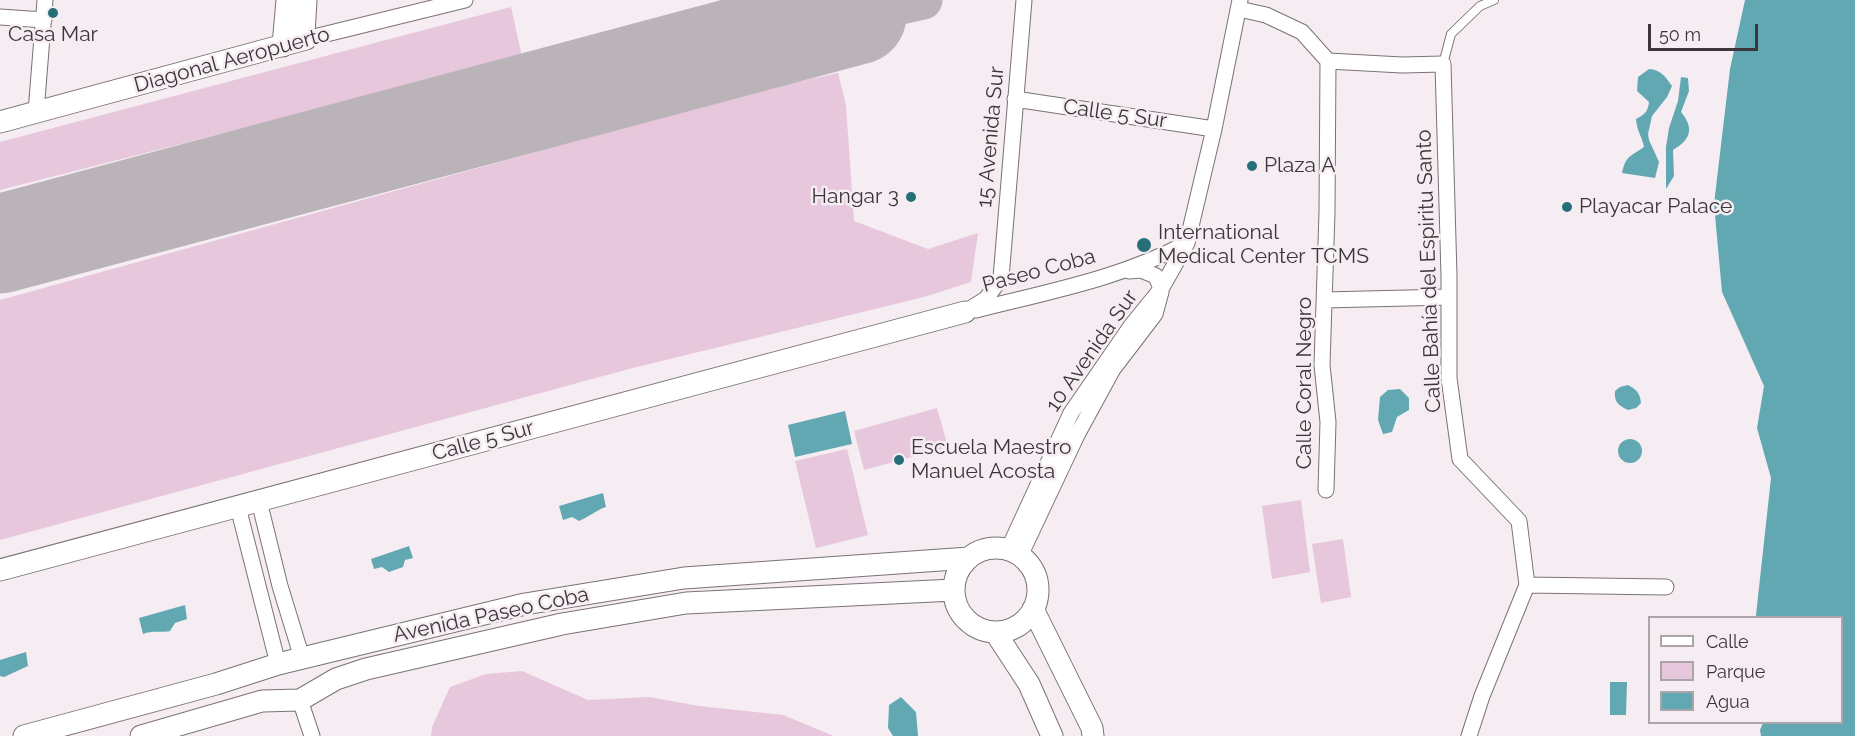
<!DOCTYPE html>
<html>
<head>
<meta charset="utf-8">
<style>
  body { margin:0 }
  #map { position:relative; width:1855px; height:736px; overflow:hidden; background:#f6edf3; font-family:Raleway,sans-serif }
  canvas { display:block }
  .legend { position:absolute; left:1648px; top:616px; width:195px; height:108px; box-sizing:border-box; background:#f6edf3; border:2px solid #aba4a9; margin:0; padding:8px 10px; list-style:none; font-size:18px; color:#3a3639 }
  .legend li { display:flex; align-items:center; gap:12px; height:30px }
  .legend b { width:30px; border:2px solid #aba4a9 }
  .scale { position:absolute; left:1648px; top:24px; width:110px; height:27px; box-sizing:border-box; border:3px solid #3a3639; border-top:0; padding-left:8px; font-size:18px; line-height:21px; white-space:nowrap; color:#3a3639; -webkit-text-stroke:4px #f6edf3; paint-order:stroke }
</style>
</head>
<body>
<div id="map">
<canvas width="1855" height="736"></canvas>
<ul class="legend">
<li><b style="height:8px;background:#fff"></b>Calle</li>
<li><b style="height:16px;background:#e6c7dc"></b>Parque</li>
<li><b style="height:16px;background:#61a8b3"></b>Agua</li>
</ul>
<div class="scale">50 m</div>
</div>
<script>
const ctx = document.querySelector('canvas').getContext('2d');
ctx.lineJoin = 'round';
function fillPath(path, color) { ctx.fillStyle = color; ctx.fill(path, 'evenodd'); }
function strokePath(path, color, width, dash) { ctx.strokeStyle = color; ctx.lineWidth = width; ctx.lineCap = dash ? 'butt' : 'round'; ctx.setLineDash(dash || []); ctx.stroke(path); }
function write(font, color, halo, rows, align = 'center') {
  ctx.font = font + ' Raleway,sans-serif'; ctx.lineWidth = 5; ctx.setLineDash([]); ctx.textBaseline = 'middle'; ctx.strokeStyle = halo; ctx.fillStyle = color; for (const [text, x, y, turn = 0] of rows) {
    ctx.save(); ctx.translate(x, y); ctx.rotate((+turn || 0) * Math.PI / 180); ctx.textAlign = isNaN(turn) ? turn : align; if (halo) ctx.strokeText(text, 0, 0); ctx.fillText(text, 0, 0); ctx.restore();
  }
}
const green = new Path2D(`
  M 511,7 L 522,57 L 0,190 L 0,142 Z
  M 838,73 L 846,105 L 854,221 L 928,249 L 978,233 L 971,282 L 924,297 L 629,369 L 0,540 L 0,300 L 764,89 Z
  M 937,408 L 948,447 L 864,470 L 854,431 Z
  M 847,449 L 868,535 L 816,548 L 795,461 Z
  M 1301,500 L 1310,572 L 1272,579 L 1262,506 Z
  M 1343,539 L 1351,597 L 1321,603 L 1312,544 Z
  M 522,671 L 588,700 L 649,697 L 699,706 L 783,715 L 834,736 L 431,736 L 432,727 L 450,687 L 486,674 Z`);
const water = new Path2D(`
  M 1745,0 L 1855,0 L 1855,736 L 1761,736 L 1760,730 L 1763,723 L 1842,722 L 1842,618 L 1757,618 L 1756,615 L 1771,478 L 1757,428 L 1764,386 L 1722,292 L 1714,204 L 1730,69 Z
  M 1649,69 C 1661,70 1665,76 1672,86 L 1667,97 L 1652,116 L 1648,134 L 1649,140 L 1659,162 L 1655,178 L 1622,173 C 1626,155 1630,157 1644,147 C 1642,136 1637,132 1636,119 C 1644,115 1648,112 1649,102 L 1637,91 L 1638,77 Z
  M 1681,77 L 1688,78 L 1689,91 L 1681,112 C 1695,129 1690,140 1673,150 L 1674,176 L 1666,189 L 1666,147 L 1669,128 L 1678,101 Z
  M 1628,385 C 1637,390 1640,393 1641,403 L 1636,408 L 1628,410 C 1618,405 1614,402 1615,391 L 1620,387 Z
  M 1400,389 L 1409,398 L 1409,410 L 1397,417 L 1392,432 L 1383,434 L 1378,420 L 1380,397 L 1388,390 Z
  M 845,411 L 852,444 L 795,457 L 788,425 Z
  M1618 451a12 12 0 1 1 24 0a12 12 0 1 1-24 0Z
  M 603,493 L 606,507 C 596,510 589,517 579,521 L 572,517 L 563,520 L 559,506 Z
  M 409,546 L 413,558 L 405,560 L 403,567 L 389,572 L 382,567 L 374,569 L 371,559 Z
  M 185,605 L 187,619 L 175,623 L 170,631 C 160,633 153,630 143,634 L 139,618 Z
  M 26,652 L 28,666 L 4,677 L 0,676 L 0,660 Z
  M 1610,682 L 1627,682 L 1626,715 L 1610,715 Z
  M 901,697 L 916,712 L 918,736 L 893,736 L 888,728 L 889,705 Z`);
const taxiway = new Path2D(`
  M 857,15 L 923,0`);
const runway = new Path2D(`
  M 0,244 L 857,15`);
const lane = new Path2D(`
  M 1443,64 L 1451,34 L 1480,6 L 1494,0`);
const street = new Path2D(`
  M 1239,9 L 1266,15 L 1302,32 L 1328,61 L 1402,65 L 1443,64 L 1449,276 L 1449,378 L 1460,459 L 1519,521 L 1527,585 L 1482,696 L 1469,736
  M 0,17 L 44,20
  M 306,39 L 465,0
  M 1015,99 L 1214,129
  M 36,112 L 45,0
  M 1129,271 L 1141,270 L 1156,276 L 1161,289
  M 1324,300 L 1449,297
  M 976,310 C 1047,292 1122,278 1187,243
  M 965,312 L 986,299 L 1001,278 L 1024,0
  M 1326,490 L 1328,422 L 1322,365 L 1327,212 L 1328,61
  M 259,501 L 280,586 L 302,658
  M 238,507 L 278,664
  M 1008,550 L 1071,413 L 1131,326 L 1161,289 L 1187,243 L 1214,129 L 1240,0
  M 1020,556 L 1077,435 L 1113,369 L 1155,314 L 1161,292
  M 1527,585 L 1666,587
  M 300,700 L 312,736`);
const secondary = new Path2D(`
  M 283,46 L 287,0
  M 0,122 L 306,39 L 304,34 L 306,0
  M954 590a42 42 0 1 1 84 0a42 42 0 1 1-84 0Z
  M 0,570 L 965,312
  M 1033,609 L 1092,728 L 1093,736
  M 995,632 L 1029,684 L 1052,736
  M 24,736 L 216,684 L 278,664 L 525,604 L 684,578 L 969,558
  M 141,736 L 262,701 L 300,700 L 336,679 L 366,669 L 562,624 L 686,603 L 954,590`);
const markers = [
  [53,13,6,"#266f79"],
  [1252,166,6,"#266f79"],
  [911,197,6,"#266f79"],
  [1567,207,6,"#266f79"],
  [1144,245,8,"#266f79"],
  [899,460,6,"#266f79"]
];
const poiNames = [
  ["Casa Mar",53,35,"center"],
  ["Plaza A",1264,166],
  ["Hangar 3",899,197,"right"],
  ["Playacar Palace",1579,207],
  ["International",1158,233],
  ["Medical Center TCMS",1158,257],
  ["Escuela Maestro",911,448],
  ["Manuel Acosta",911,472]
];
const streetNames = [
  ["Diagonal Aeropuerto",232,60,-15],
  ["Calle 5 Sur",1115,114,8],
  ["15 Avenida Sur",991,137,-85],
  ["Paseo Coba",1039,271,-15],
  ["Calle Bahía del Espiritu Santo",1429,271,-92],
  ["10 Avenida Sur",1092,351,-55],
  ["Calle Coral Negro",1305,383,-90],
  ["Calle 5 Sur",483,441,-15],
  ["Avenida Paseo Coba",491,615,-12]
];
fillPath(green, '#e6c7dc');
fillPath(water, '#61a8b3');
strokePath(taxiway, '#bab3b8', 39);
strokePath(runway, '#bab3b8', 99);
strokePath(lane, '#7a7277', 10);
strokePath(street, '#7a7277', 17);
strokePath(secondary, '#7a7277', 23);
strokePath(lane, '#fff', 8);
strokePath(street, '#fff', 15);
strokePath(secondary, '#fff', 21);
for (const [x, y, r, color] of markers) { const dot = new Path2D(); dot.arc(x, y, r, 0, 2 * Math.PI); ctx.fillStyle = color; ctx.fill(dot); strokePath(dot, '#f6edf3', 2); }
write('21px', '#3a3639', '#f6edf3', poiNames, 'left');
write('21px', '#3a3639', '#f6edf3', streetNames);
</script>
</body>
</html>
